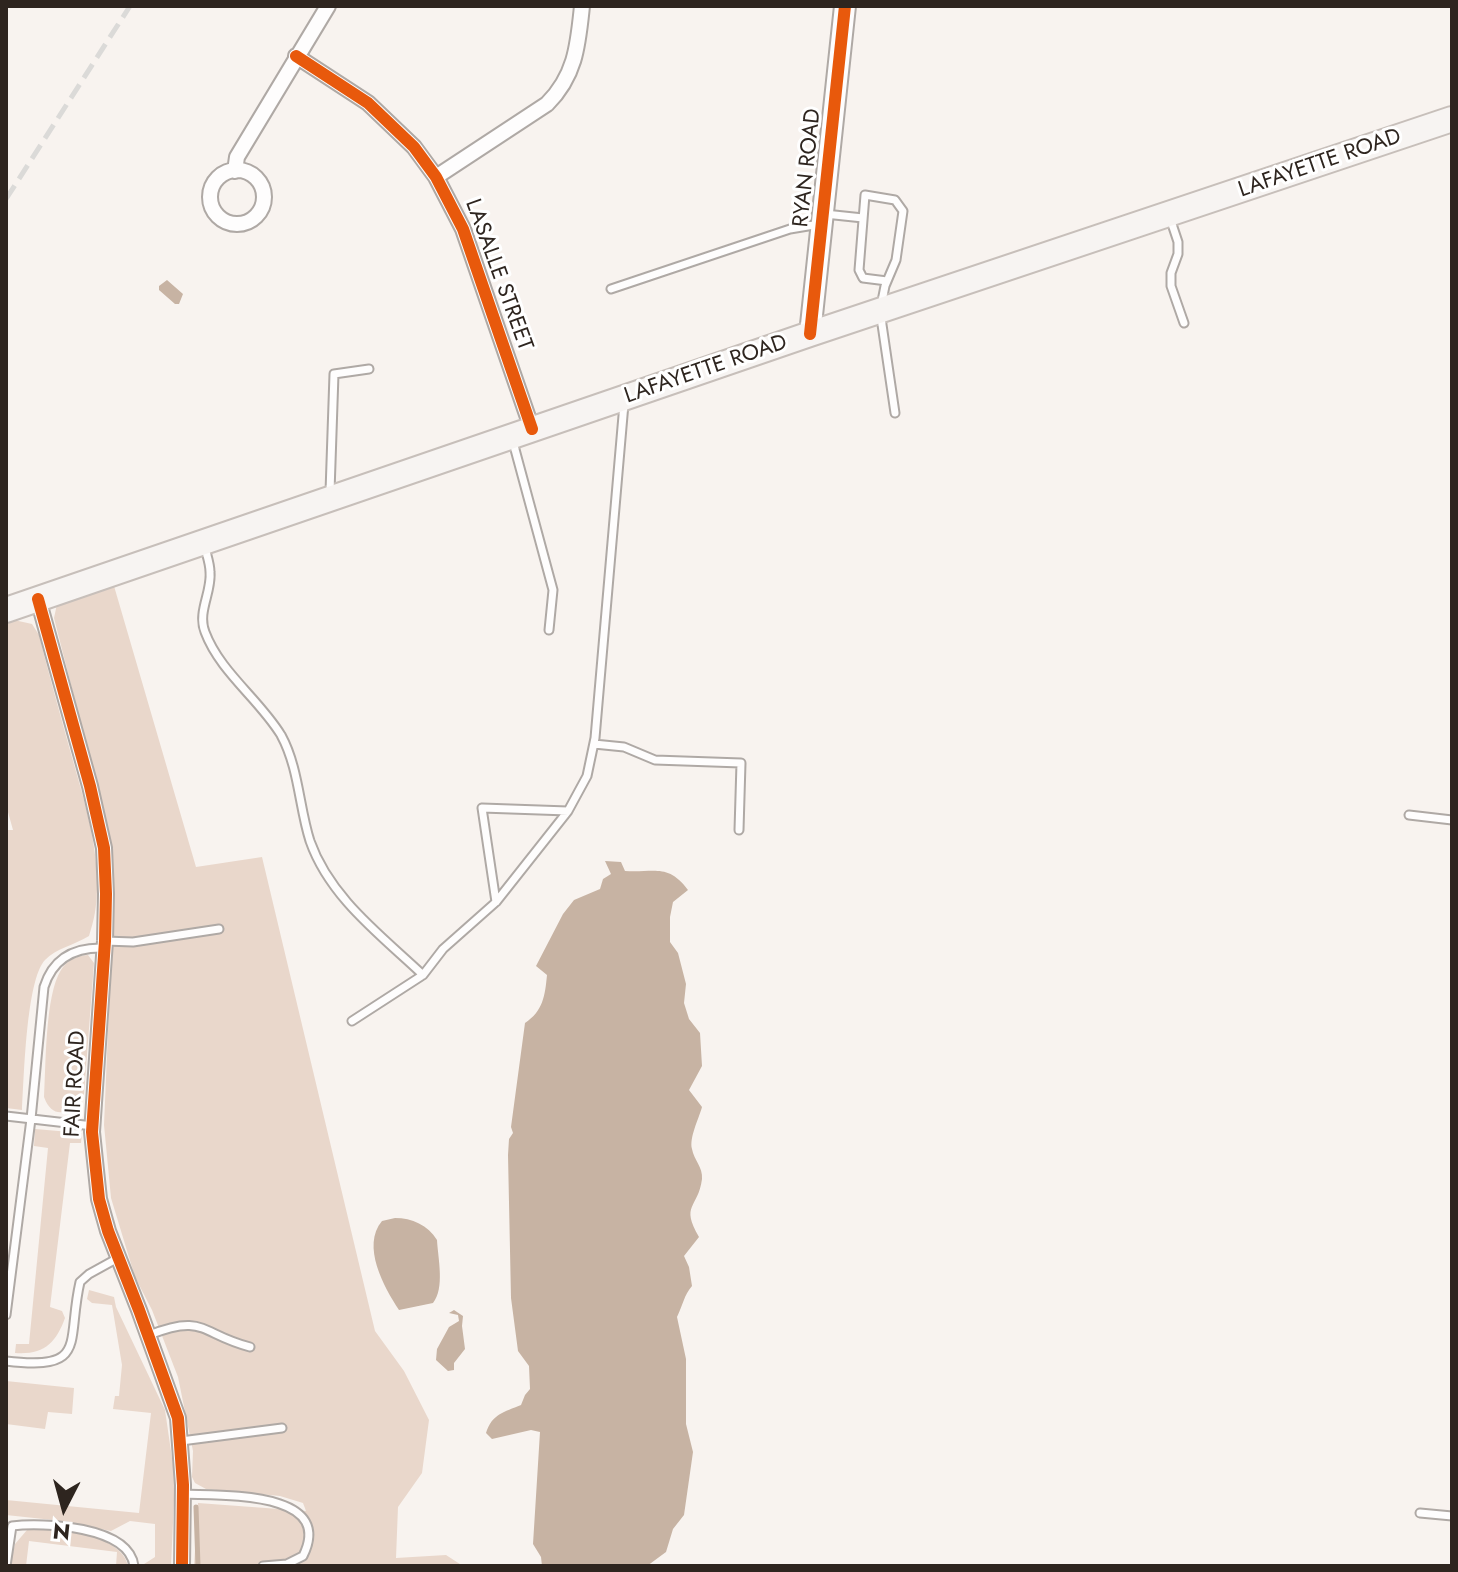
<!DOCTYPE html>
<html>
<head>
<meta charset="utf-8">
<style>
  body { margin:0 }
  #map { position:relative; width:1458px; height:1572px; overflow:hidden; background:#f8f3ef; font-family:Jost,sans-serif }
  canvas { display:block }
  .frame { position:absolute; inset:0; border:8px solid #2e251f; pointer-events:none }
  .north { position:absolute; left:24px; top:1468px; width:80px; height:80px; -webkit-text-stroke:6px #fff; paint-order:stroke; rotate:186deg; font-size:22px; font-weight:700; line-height:32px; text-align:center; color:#2e251f }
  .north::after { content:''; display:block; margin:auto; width:28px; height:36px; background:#2e251f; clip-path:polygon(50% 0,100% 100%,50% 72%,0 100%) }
</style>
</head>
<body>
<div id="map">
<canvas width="1458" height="1572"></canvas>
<div class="frame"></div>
<div class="north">N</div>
</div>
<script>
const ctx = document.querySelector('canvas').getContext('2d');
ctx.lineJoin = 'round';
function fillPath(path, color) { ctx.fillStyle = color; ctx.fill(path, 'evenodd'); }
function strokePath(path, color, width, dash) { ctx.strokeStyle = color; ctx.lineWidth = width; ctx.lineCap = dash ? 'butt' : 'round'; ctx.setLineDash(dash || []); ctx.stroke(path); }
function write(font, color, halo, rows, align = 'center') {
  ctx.font = font + ' Jost,sans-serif'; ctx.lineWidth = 6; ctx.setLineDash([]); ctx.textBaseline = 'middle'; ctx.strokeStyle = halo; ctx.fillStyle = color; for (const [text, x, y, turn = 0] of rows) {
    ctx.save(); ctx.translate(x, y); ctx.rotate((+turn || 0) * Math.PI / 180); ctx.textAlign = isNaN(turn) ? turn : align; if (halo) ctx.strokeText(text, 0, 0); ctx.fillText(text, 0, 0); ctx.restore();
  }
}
const green = new Path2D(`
  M 114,586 L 196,867 L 262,857 L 375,1331 L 404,1371 L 429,1420 L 422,1473 L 398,1507 L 396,1558 L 446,1555 L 463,1566 L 194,1566 L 198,1503 L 306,1511 L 303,1503 L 280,1496 L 206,1489 L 195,1483 L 192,1477 L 193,1451 L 178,1377 L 152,1310 L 135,1277 L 111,1198 L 104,1125 L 111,959 L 111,854 L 105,818 L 54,618 L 57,604 Z
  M 14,620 L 32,624 L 39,635 C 48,671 58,707 68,743 C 84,802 111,876 89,936 C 75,945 56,948 45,960 C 26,980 24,1079 22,1110 L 6,1108 L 6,830 L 13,830 L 6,805 L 6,623 Z
  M 88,955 L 94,963 L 84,1094 C 73,1113 53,1122 44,1097 C 46,1065 45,995 61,970 C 67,960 77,956 88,955 Z
  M 35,1129 L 82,1133 L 81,1143 L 70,1143 L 50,1307 L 62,1311 L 65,1318 C 56,1343 44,1355 15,1353 L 16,1344 L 29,1344 L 48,1148 L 34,1146 Z
  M 89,1290 L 114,1297 L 116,1307 L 165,1410 L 175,1479 L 171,1566 L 141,1566 L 155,1557 L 155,1524 L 130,1521 L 111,1531 L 53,1520 L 6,1515 L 6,1500 L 139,1513 L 151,1413 L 113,1409 L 115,1396 L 119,1396 L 122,1365 L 112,1305 L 92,1303 L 87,1299 Z
  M 6,1381 L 74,1388 L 72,1414 L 48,1412 L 45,1429 L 6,1424 Z
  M 27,1530 C 55,1528 121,1533 128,1566 L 116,1566 L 117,1552 L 29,1541 L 26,1566 L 10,1566 L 15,1544 Z`);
const water = new Path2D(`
  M 167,280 L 183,294 L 179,304 L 175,304 L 159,290 L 159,286 Z
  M 605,861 L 621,862 L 625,871 C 654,873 668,863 688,890 L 673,902 L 670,917 L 670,942 L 678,953 L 686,984 L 684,1003 L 689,1019 L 700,1033 L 702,1066 L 689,1090 L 702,1107 C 699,1118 689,1138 692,1149 C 694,1160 703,1167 702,1179 C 698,1209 680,1204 699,1237 L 684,1256 L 689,1267 L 692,1286 C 684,1295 683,1305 677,1317 L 686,1359 L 686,1424 L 693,1452 L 684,1515 L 673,1529 L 666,1552 L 647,1566 L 542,1566 L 541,1557 L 533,1544 L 540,1432 L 531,1430 L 492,1439 L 486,1433 C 492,1414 504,1412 521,1405 L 525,1395 L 530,1389 L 529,1366 L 518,1351 L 511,1298 L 508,1155 L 509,1139 L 513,1133 L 511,1127 L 525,1023 C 543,1011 545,996 547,975 L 536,966 L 563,914 L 574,900 L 600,889 L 603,879 L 611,874 Z
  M 395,1218 C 412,1218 428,1225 437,1240 C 438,1259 445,1288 433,1303 L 399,1310 C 384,1287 361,1246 382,1221 Z
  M 454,1310 L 463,1316 L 462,1326 L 465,1349 L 454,1363 L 454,1370 L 448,1371 L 436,1360 L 437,1349 L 449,1327 L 459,1321 L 458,1315 L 449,1313 Z`);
const stream = new Path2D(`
  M 196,1507 L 198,1566`);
const lane = new Path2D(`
  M 825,214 L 863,218
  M 1170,218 L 1178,242 L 1178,254 L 1171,273 L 1171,286 L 1184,323
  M 887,281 L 863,278 L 859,270 L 865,195 L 895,200 L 903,211 L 896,260 L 885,286 L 880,311 L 895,413
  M 611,289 L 790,229 L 820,224
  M 513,442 L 553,590 L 549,630
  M 330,492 L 334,374 L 369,369
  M 205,548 C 207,556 210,564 210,572 C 212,592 197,612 205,632 C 220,672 259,699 281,735 C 299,768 299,807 310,841 C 330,898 382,936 423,975
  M 594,744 L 624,747 L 655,760 L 741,763 L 739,830
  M 1409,815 L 1452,820
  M 496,902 L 482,808 L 568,811
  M 105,941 L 133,942 L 219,929
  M 352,1021 L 423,975 L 443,949 L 496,902 L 568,811 L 587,776 L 595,738 L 624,404
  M 6,1116 L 93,1126
  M 6,1315 L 31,1119 L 44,987 C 53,958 75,947 104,948
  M 149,1335 C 205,1313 200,1334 250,1347
  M 6,1361 C 89,1371 66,1343 80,1282 L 89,1274 L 118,1258
  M 181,1441 L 282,1428
  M 183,1494 C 221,1496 336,1490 303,1556 L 287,1564 L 263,1566
  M 1420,1513 L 1452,1516
  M 6,1566 L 12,1526 C 43,1522 129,1526 134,1566`);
const street = new Path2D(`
  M 296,56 L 368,103 L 414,147 L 436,177 L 463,229 L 532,429
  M210 197a27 27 0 1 1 54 0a27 27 0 1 1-54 0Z
  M 235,171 L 237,157 L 328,6
  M 436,177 L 547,104 C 576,75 578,44 582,6
  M 38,599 L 90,786 L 104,848 L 106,894 L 105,941 L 92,1132 L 99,1199 L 108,1231 L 139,1310 L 178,1418 L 183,1485 L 182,1566`);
const secondary = new Path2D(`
  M 810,334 L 845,6`);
const primary = new Path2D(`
  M 6,610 L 810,334 L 1452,119`);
const rail = new Path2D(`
  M 6,199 L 130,6`);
const cycleway = new Path2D(`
  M 296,56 L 368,103 L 414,147 L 436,177 L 463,229 L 532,429
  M 810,334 L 845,6
  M 38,599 L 90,786 L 104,848 L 106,894 L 105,941 L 92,1132 L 99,1199 L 108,1231 L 139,1310 L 178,1418 L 183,1485 L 182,1566`);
const streetNames = [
  ["LAFAYETTE ROAD",1320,164,-19],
  ["RYAN ROAD",808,168,-84],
  ["LASALLE STREET",498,275,70],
  ["LAFAYETTE ROAD",706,370,-19],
  ["FAIR ROAD",76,1084,-87]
];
fillPath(green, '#e9d7cb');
fillPath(water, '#c7b3a3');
strokePath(stream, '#c7b3a3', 5);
strokePath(lane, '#afa9a5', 11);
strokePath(street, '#afa9a5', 18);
strokePath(secondary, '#afa9a5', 24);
strokePath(primary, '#c7bfba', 28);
strokePath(lane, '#fefdfd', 7);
strokePath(street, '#fefdfd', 14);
strokePath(secondary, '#fefdfd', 20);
strokePath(primary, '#f7f4f2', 24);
strokePath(rail, '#dbdad8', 5, [16, 8]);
strokePath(cycleway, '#e8590c', 12);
write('22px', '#2e251f', '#fff', streetNames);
</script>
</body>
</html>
